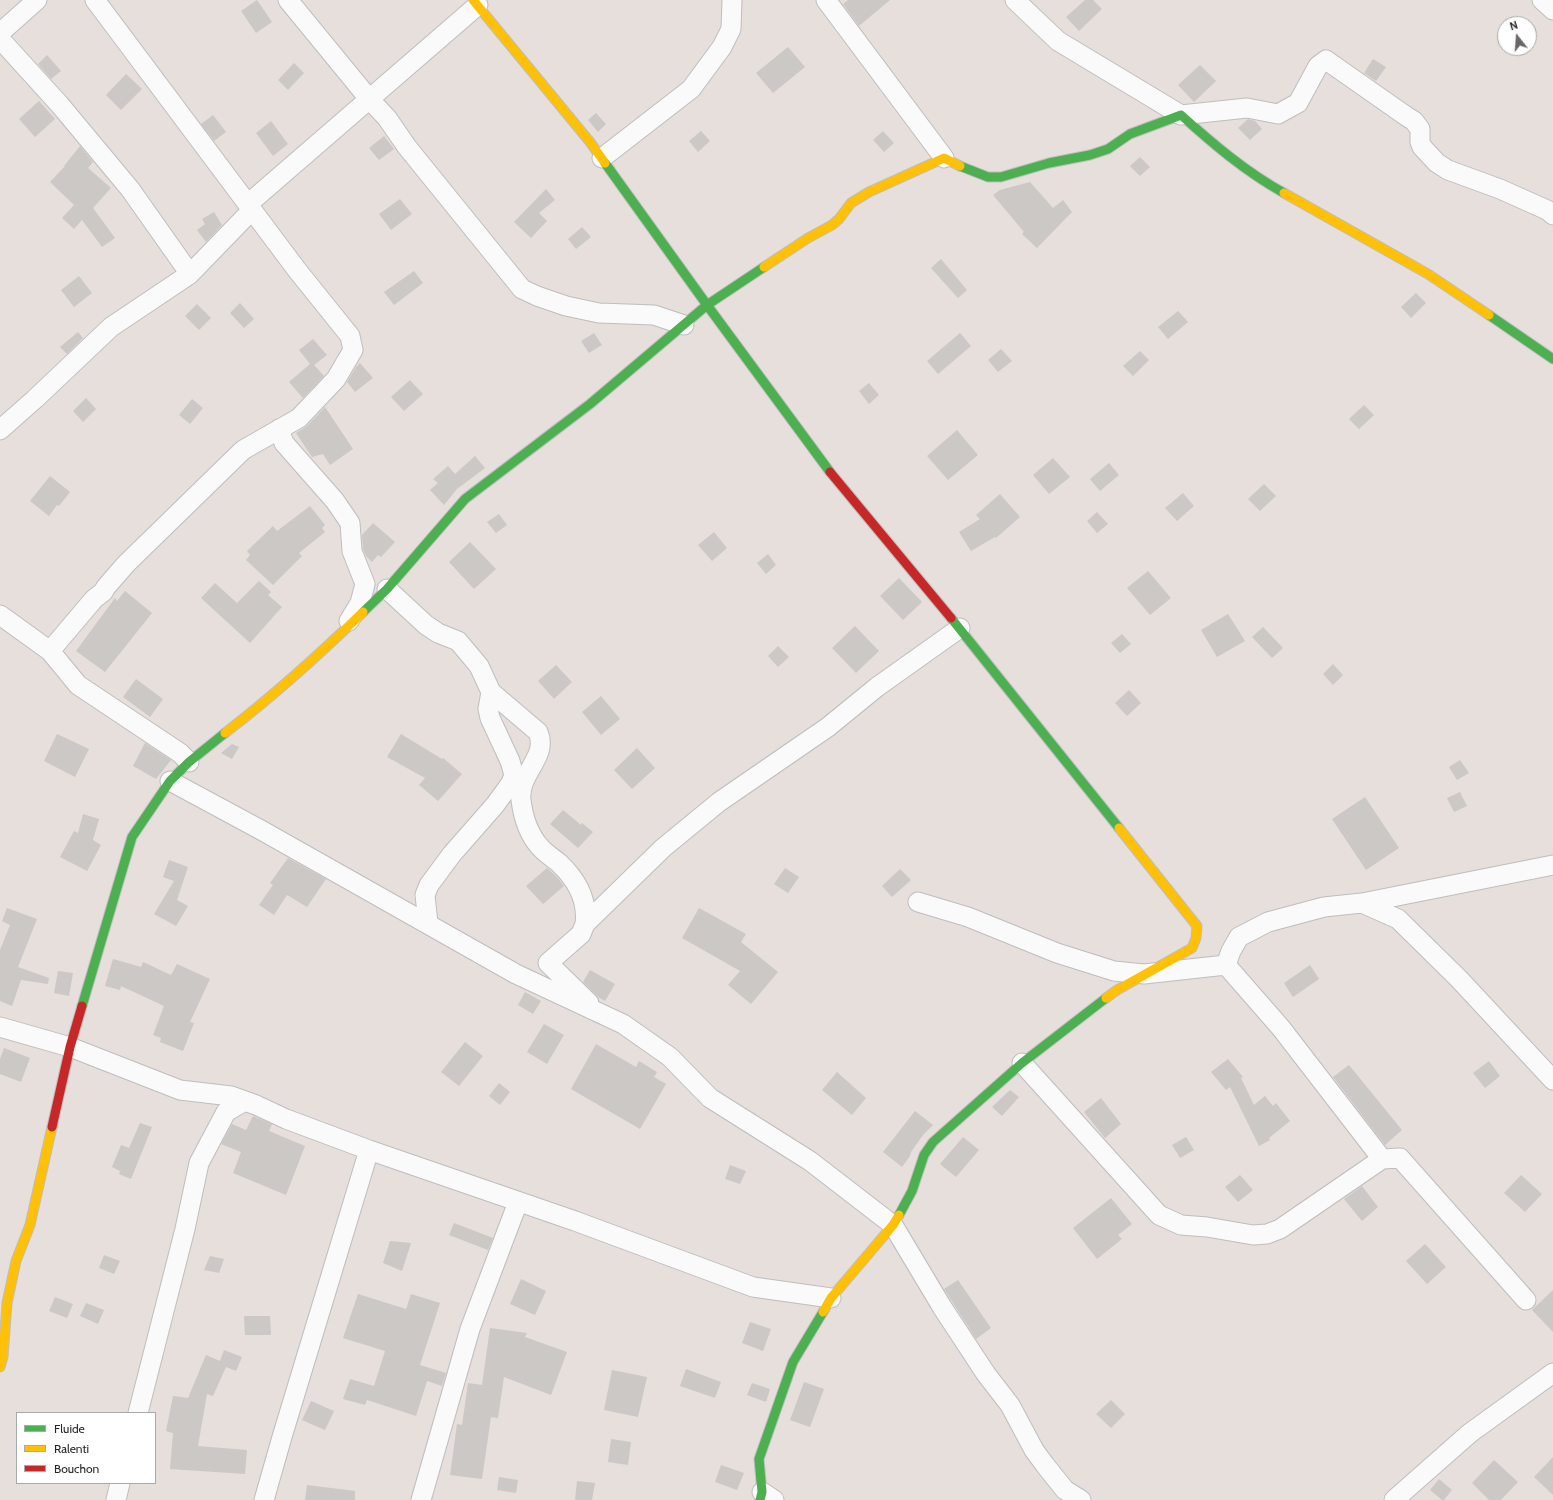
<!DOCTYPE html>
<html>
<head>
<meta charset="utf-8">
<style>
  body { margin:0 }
  #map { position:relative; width:1553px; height:1500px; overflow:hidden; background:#e6dfdb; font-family:Cabin,sans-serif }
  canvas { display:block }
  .legend { position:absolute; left:16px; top:1412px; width:140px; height:72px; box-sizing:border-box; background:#fff; border:1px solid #a9a9a9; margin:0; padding:5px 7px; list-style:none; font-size:12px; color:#272727 }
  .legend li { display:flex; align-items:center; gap:8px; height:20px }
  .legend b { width:20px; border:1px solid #a9a9a9 }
  .north { position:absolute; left:1497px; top:16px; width:40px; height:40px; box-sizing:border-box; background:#fff; border:1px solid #a9a9a9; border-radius:50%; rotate:343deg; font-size:11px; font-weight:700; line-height:16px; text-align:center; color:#272727 }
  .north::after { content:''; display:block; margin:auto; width:14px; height:18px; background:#6a6766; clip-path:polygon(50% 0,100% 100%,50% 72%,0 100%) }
</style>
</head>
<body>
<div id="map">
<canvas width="1553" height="1500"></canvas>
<ul class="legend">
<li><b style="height:5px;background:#4caf50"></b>Fluide</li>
<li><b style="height:5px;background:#ffc107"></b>Ralenti</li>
<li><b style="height:5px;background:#c62828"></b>Bouchon</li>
</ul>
<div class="north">N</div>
</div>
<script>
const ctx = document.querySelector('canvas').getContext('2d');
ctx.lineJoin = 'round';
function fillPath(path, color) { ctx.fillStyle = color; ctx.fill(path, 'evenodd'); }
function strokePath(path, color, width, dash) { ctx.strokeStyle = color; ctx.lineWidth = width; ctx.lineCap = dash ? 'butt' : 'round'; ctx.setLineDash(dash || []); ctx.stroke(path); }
const building = new Path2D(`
  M 257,0 L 272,22 L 256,33 L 241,11 Z
  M 848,0 L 890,0 L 859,26 L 843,4 Z
  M 1085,0 L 1093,0 L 1102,9 L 1079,31 L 1066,17 Z
  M 788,47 L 805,67 L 773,93 L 756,73 Z
  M 47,55 L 61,71 L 51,79 L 38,64 Z
  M 1373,59 L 1386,67 L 1376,81 L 1364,73 Z
  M 294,63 L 304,73 L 288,90 L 278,80 Z
  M 1200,65 L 1216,81 L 1194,102 L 1178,85 Z
  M 126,74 L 142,89 L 121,110 L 106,95 Z
  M 39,101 L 55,119 L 35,137 L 19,119 Z
  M 596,113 L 606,124 L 598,132 L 588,120 Z
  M 213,115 L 226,132 L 214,141 L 201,124 Z
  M 1248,119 L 1255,121 L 1262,129 L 1250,140 L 1238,128 Z
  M 271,121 L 288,144 L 273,156 L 256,133 Z
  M 701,131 L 710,141 L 698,152 L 689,141 Z
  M 883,131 L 894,143 L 884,152 L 873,140 Z
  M 384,136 L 394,149 L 379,160 L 369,148 Z
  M 80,146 L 93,162 L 88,168 L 111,188 L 93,208 L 115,238 L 102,247 L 82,220 L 74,229 L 62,218 L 74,205 L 50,182 L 65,166 L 64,166 Z
  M 1140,157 L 1150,167 L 1140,176 L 1130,166 Z
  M 1030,182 L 1053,208 L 1063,200 L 1072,212 L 1037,248 L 1022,234 L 1024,232 L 993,195 L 1000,190 Z
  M 546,189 L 555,200 L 539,213 L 547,221 L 531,238 L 514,222 Z
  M 400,199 L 412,214 L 391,230 L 379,214 Z
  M 214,212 L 222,225 L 206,242 L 197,230 L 205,224 L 202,219 Z
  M 582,227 L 591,237 L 576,249 L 568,239 Z
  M 941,259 L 967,290 L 958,298 L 931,268 Z
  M 414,271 L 423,283 L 394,305 L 384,292 Z
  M 79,276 L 92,293 L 74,307 L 61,290 Z
  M 1416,293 L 1426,303 L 1411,318 L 1401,307 Z
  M 240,303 L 254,319 L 244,328 L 230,313 Z
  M 197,304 L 211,318 L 199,330 L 185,316 Z
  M 1178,311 L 1188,322 L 1168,339 L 1158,327 Z
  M 78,332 L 83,338 L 67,354 L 60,347 Z
  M 594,333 L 602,345 L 589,353 L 581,341 Z
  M 960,333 L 971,346 L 938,374 L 927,361 Z
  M 313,339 L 327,355 L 314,365 L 324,376 L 303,398 L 289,382 L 310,364 L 299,350 Z
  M 1001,349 L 1012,361 L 998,372 L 988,360 Z
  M 1140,351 L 1149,360 L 1133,376 L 1123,366 Z
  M 360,363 L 373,378 L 355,392 L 347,382 L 356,367 Z
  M 410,380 L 423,394 L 404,411 L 391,397 Z
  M 869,383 L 879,395 L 869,404 L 859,391 Z
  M 86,398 L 96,409 L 83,422 L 73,411 Z
  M 192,399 L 203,408 L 190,424 L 179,415 Z
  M 1364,405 L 1374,415 L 1359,429 L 1349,419 Z
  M 325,407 L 353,449 L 330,465 L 323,454 L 312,457 L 296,433 L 307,426 Z
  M 957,430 L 978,455 L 948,480 L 927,456 Z
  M 475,456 L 485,468 L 457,489 L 444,505 L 430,490 L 438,483 L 433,479 L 448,466 L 455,474 Z
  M 1053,458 L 1070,477 L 1049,494 L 1033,475 Z
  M 1109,463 L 1119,475 L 1100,491 L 1090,479 Z
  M 50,476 L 70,492 L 59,506 L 57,505 L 49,516 L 30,501 Z
  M 1264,484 L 1276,496 L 1260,511 L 1248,499 Z
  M 1183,493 L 1194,506 L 1177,521 L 1165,508 Z
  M 1000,494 L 1020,517 L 996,538 L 995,537 L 971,551 L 959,532 L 980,519 L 976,515 Z
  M 310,506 L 325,525 L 322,528 L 325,532 L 299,553 L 302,556 L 273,585 L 246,560 L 250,555 L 247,551 L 273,526 L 277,531 Z
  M 1097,512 L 1108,524 L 1097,533 L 1087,521 Z
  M 499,514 L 507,525 L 496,533 L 487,522 Z
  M 373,523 L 395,542 L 381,557 L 378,555 L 372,562 L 366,556 L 363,549 L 362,535 Z
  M 714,532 L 727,548 L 712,561 L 698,545 Z
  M 470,542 L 496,569 L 474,589 L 449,562 Z
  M 768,554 L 776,565 L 766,574 L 757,563 Z
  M 1148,571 L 1171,598 L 1150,615 L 1127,588 Z
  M 899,578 L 922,602 L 903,620 L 880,596 Z
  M 259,581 L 271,592 L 268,595 L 282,607 L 250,643 L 201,598 L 215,583 L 237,603 Z
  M 125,591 L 152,613 L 105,672 L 76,651 L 115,598 L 117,601 Z
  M 1228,614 L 1245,641 L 1217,657 L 1201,630 Z
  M 855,626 L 879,651 L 856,673 L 832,648 Z
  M 1263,627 L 1283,648 L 1272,658 L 1252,637 Z
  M 1122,634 L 1131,644 L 1120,653 L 1111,643 Z
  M 778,646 L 789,657 L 778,667 L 768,656 Z
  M 1333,664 L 1343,675 L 1333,685 L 1323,674 Z
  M 556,665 L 572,682 L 554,699 L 538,681 Z
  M 136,679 L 163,699 L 150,717 L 123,697 Z
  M 1129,690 L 1141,703 L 1127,716 L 1115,703 Z
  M 601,696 L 620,719 L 601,735 L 582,712 Z
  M 57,734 L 89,749 L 75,777 L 44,761 Z
  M 401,734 L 442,759 L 443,758 L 462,774 L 438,801 L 419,785 L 425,778 L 387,757 Z
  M 145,743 L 171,760 L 156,779 L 133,766 Z
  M 232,744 L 239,747 L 232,759 L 221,753 Z
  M 637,748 L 655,768 L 632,789 L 614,770 Z
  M 1460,760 L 1469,773 L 1457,780 L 1449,767 Z
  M 1460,792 L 1467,806 L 1454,812 L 1447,798 Z
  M 1365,797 L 1399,848 L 1366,870 L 1332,819 Z
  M 563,810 L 581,825 L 582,823 L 593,832 L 578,848 L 550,824 Z
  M 83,814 L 99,819 L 93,840 L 101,845 L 87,871 L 60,857 L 74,831 L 78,833 Z
  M 288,858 L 326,879 L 307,907 L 287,895 L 274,915 L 259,905 L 273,885 L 270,883 Z
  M 169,860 L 188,867 L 177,900 L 188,906 L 176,926 L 154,914 L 174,881 L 163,877 Z
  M 547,868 L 557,877 L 564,886 L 543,904 L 526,886 Z
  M 785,868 L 799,877 L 788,893 L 774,884 Z
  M 900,869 L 911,880 L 892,897 L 882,886 Z
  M 7,908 L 37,919 L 18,967 L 49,978 L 48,984 L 21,980 L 12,1006 L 0,1001 L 0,950 L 10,925 L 2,921 Z
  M 699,908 L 746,934 L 741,942 L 778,972 L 751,1004 L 728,985 L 740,971 L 682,938 Z
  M 113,959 L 141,967 L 143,962 L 171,975 L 177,964 L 210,979 L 190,1022 L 194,1023 L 183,1051 L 160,1042 L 161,1038 L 153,1035 L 164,1006 L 121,986 L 120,990 L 105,986 Z
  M 1310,965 L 1319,979 L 1293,997 L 1284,983 Z
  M 590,970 L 615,984 L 605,1001 L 598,997 L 583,982 Z
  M 58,971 L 73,973 L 69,996 L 54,993 Z
  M 525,992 L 541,1001 L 533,1014 L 518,1005 Z
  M 544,1024 L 564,1035 L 547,1064 L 527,1052 Z
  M 465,1042 L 483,1056 L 459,1086 L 441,1072 Z
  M 596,1044 L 636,1067 L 639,1061 L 657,1072 L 654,1077 L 666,1084 L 640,1129 L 571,1089 Z
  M 4,1048 L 30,1058 L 21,1082 L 0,1074 L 0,1059 Z
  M 1228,1059 L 1243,1077 L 1241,1078 L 1254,1105 L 1265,1096 L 1273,1106 L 1276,1103 L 1290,1121 L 1269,1138 L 1270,1140 L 1259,1146 L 1230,1087 L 1226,1090 L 1211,1072 Z
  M 1489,1061 L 1500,1076 L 1485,1088 L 1473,1073 Z
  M 1349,1065 L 1402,1130 L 1385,1145 L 1333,1077 Z
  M 837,1072 L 866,1098 L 852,1115 L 822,1090 Z
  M 499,1083 L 510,1092 L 500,1105 L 489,1096 Z
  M 1010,1090 L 1019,1097 L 1002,1116 L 992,1107 Z
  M 1101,1098 L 1121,1124 L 1105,1138 L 1084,1112 Z
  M 915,1111 L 933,1125 L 923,1135 L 911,1152 L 910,1156 L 902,1167 L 883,1152 Z
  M 253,1116 L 272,1124 L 269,1131 L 305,1146 L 286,1195 L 233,1173 L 241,1152 L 221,1144 L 232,1124 L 246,1130 Z
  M 140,1123 L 152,1127 L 131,1179 L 119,1174 L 120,1171 L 112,1167 L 121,1145 L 129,1148 Z
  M 963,1137 L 979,1150 L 956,1177 L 940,1164 Z
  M 1186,1137 L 1194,1150 L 1180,1158 L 1172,1145 Z
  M 730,1165 L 746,1171 L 740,1184 L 725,1179 Z
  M 1240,1175 L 1253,1190 L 1238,1202 L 1225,1187 Z
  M 1521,1175 L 1542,1194 L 1525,1212 L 1504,1193 Z
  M 1362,1186 L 1378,1207 L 1362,1221 L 1344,1199 Z
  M 1111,1198 L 1132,1224 L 1118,1235 L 1122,1239 L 1097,1259 L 1073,1228 Z
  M 454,1223 L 493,1238 L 488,1250 L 449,1235 Z
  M 390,1241 L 411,1243 L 402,1271 L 383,1263 Z
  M 1425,1244 L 1446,1267 L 1427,1284 L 1406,1261 Z
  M 104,1255 L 120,1261 L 114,1274 L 99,1268 Z
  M 210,1256 L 224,1259 L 219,1273 L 204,1270 Z
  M 521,1279 L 546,1291 L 535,1315 L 510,1304 Z
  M 958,1280 L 991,1328 L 976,1339 L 944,1289 Z
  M 1553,1290 L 1553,1332 L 1532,1310 Z
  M 358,1294 L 406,1309 L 411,1294 L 440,1303 L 420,1365 L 446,1373 L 442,1386 L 427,1381 L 416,1416 L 367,1400 L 365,1405 L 343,1399 L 350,1379 L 374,1386 L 385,1351 L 343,1338 Z
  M 55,1297 L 73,1304 L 67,1318 L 49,1311 Z
  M 86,1303 L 104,1310 L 98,1324 L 80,1316 Z
  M 244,1316 L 270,1316 L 271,1335 L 245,1335 Z
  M 750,1322 L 771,1329 L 763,1351 L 742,1343 Z
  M 490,1328 L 527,1333 L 525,1337 L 567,1352 L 551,1395 L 504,1377 L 498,1418 L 491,1417 L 482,1479 L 450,1475 L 457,1424 L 462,1425 L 468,1383 L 482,1385 Z
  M 224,1350 L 242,1357 L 236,1371 L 226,1367 L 213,1396 L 207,1394 L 198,1446 L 247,1450 L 245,1474 L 170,1469 L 173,1433 L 166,1431 L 173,1396 L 188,1398 L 206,1355 L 220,1361 Z
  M 686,1369 L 721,1382 L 715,1398 L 680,1386 Z
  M 612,1370 L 647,1377 L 638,1417 L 604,1410 Z
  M 804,1382 L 824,1389 L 810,1427 L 790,1420 Z
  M 752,1383 L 770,1389 L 766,1402 L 747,1395 Z
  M 1111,1400 L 1125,1414 L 1111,1428 L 1096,1414 Z
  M 311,1401 L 334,1411 L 325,1430 L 302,1420 Z
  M 611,1439 L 631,1442 L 628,1465 L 608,1462 Z
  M 1553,1457 L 1553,1495 L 1534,1477 Z
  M 1494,1460 L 1518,1482 L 1501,1500 L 1489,1500 L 1472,1483 Z
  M 721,1465 L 744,1473 L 737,1490 L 715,1482 Z
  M 499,1477 L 518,1480 L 516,1493 L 497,1490 Z
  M 1439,1479 L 1452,1490 L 1444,1500 L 1442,1500 L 1430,1490 Z
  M 577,1481 L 595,1483 L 592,1500 L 575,1500 Z
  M 307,1485 L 355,1491 L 355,1500 L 305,1500 Z`);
const street = new Path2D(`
  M 288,0 L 370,100 L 387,118 L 407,147 L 522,289 L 537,296 L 566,306 L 599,313 L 654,315 L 684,325
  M 826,0 L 944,158
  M 1015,0 L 1058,41 L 1181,115 L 1247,108 L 1278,114 L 1298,103 L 1318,66 L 1326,60 L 1406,116 L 1414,121 L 1420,129 L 1420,142 L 1422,147 L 1437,163 L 1448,170 L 1500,189 L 1547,210 L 1553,215
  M 1542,0 L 1553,10
  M 0,33 L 37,0
  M 0,39 L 60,105 L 130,189 L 190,274
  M 602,158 L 691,89 L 722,47 L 731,29 L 732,0
  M 248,204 L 478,5
  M 279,429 L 284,443 L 335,501 L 350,523 L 352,551 L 365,584 L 360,603 L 349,621
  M 0,430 L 35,399 L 111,327 L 190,274 L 252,210
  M 387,589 L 426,625 L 438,633 L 458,641 L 479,666 L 491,692 L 488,709 L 490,718 L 510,761 L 514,775 L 511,783 L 495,805 L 452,854 L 429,885 L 425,895 L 428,923
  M 0,615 L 50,651 L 78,685 L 180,753 L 189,762
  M 50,651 L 94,599 L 103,592 L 106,587 L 126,564 L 243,450 L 299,418 L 336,379 L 353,350 L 350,336 L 297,270 L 95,0
  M 491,692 L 538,732 C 549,757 518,773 521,800 C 523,816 529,835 540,847 C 545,853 553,858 559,863 C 576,879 588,900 585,924
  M 170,781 L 261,830 L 516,974 L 623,1024 L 670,1057 L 710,1098 L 810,1161 L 893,1225 L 942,1307 L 986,1374 L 1010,1405 L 1034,1450 L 1045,1465 L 1065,1490 L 1081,1500
  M 918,902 L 968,917 L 1057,953 L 1114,971 L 1144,974 L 1226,965 L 1231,951 L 1239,937 L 1268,922 L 1324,907 L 1362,903 L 1553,865
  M 1362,903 L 1398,919 L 1459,979 L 1553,1080
  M 1226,965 L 1281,1028 L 1382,1159 L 1400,1158 L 1526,1300
  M 589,1003 L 548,963 L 581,934 L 585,924 L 663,848 L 719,802 L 828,727 L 877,687 L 960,628
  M 0,1027 L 70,1047 L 180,1090 L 231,1096 L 256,1105 L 286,1119 L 369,1150 L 575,1221 L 753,1287 L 831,1298
  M 1022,1063 L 1159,1215 L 1181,1225 L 1207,1227 L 1253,1235 L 1267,1234 L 1280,1229 L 1382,1159
  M 138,1413 L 185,1229 L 199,1163 L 226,1112 L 245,1101
  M 762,1492 L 774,1500
  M 116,1500 L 120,1483
  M 264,1500 L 282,1437 L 369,1150
  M 421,1500 L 470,1329 L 518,1202
  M 1394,1500 L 1470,1433 L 1553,1373`);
const fast = new Path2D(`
  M 605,163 L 707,305 L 830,472
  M 960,166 L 988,177 L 1001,177 L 1049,163 L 1090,155 L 1108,149 L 1130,134 L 1181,115 C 1213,144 1246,172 1284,193
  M 1489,315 L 1553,359
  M 363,612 L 387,589 L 465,499 L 590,404 L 707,305 L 764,267
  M 951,618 L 1119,828
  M 82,1006 L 132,837 L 170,781 L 189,762 L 225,733
  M 899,1215 L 912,1191 L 924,1155 L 933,1142 L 1022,1063 L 1106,998
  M 760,1500 L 762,1492 L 759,1459 L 793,1362 L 823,1312`);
const slow = new Path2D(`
  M 473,0 L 590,142 L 605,163
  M 1284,193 L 1428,274 L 1489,315
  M 764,267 L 808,238 L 832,225 L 839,219 L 851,203 L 869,192 L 944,158 L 960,166
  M 225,733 C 273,696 319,655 363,612
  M 1106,998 L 1117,990 L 1192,948 L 1196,938 L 1197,926 L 1119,828
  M 823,1312 L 831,1298 L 893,1225 L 899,1215
  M 0,1367 L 3,1357 L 7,1303 L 16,1261 L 30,1225 L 52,1127`);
const jam = new Path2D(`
  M 830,472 L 951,618
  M 52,1127 L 70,1047 L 82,1006`);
fillPath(building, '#ccc8c5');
strokePath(street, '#bfbdbe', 21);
strokePath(fast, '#bfbdbe', 11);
strokePath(slow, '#bfbdbe', 11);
strokePath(jam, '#bfbdbe', 11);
strokePath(street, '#fbfafa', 19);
strokePath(fast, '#4caf50', 9);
strokePath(slow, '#ffc107', 9);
strokePath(jam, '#c62828', 9);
</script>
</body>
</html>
